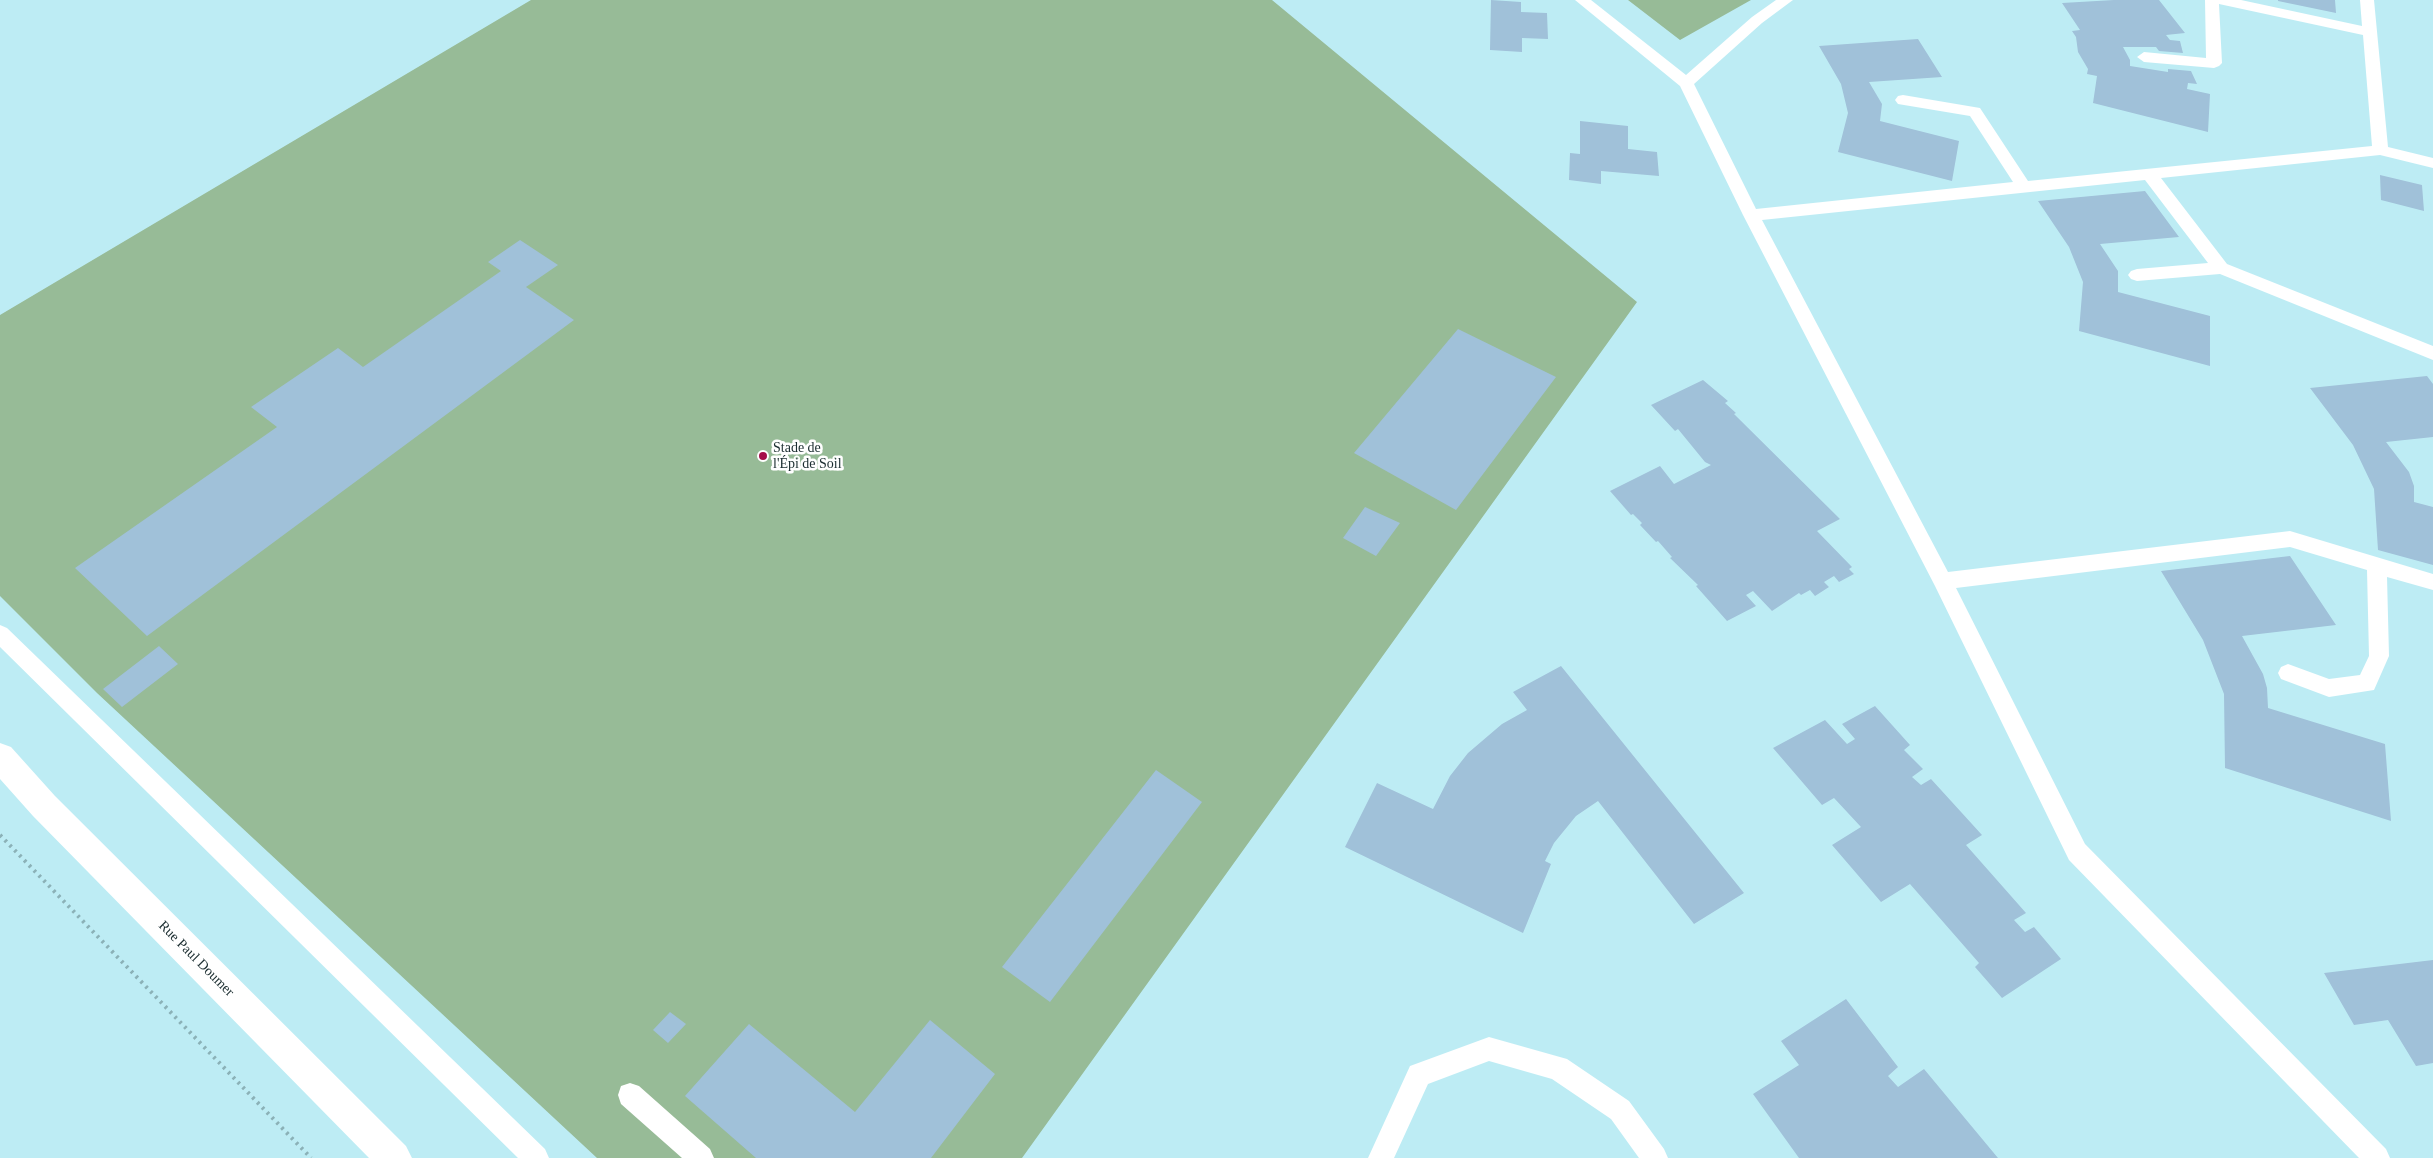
<!DOCTYPE html>
<html>
<head>
<meta charset="utf-8">
<style>
  body { margin:0 }
  canvas { display:block; background:#bdecf4 }
</style>
</head>
<body>
<canvas width="2433" height="1158"></canvas>
<script>
const ctx = document.querySelector('canvas').getContext('2d');
ctx.lineJoin = 'round';
function fillPath(path, color) { ctx.fillStyle = color; ctx.fill(path, 'evenodd'); }
function strokePath(path, color, width, dash) { ctx.strokeStyle = color; ctx.lineWidth = width; ctx.lineCap = dash ? 'butt' : 'round'; ctx.setLineDash(dash || []); ctx.stroke(path); }
function write(font, color, halo, rows, align = 'center') {
  ctx.font = font + ' Georgia,serif'; ctx.lineWidth = 5; ctx.setLineDash([]); ctx.textBaseline = 'middle'; ctx.strokeStyle = halo; ctx.fillStyle = color; for (const [text, x, y, turn = 0] of rows) {
    ctx.save(); ctx.translate(x, y); ctx.rotate((+turn || 0) * Math.PI / 180); ctx.textAlign = isNaN(turn) ? turn : align; if (halo) ctx.strokeText(text, 0, 0); ctx.fillText(text, 0, 0); ctx.restore();
  }
}
const green = new Path2D(`
  M 531,0 L 1272,0 L 1637,302 L 1022,1158 L 597,1158 L 97,693 L 0,596 L 0,315 Z
  M 1628,0 L 1751,0 L 1680,40 Z`);
const building = new Path2D(`
  M 1491,0 L 1521,2 L 1521,12 L 1547,13 L 1548,39 L 1522,38 L 1522,52 L 1490,50 Z
  M 2114,0 L 2159,0 L 2185,33 L 2166,35 L 2170,40 L 2180,41 L 2183,53 L 2159,51 L 2156,47 L 2123,47 L 2130,60 L 2130,66 L 2168,72 L 2168,69 L 2191,71 L 2197,84 L 2188,83 L 2187,89 L 2210,94 L 2208,132 L 2093,103 L 2097,76 L 2087,74 L 2088,69 L 2078,52 L 2076,37 L 2072,31 L 2080,30 L 2062,3 Z
  M 2335,0 L 2336,13 L 2278,1 L 2278,0 Z
  M 1918,39 L 1942,77 L 1869,82 L 1882,104 L 1880,121 L 1959,141 L 1952,181 L 1838,152 L 1848,113 L 1841,84 L 1819,46 Z
  M 1580,121 L 1628,126 L 1628,149 L 1657,152 L 1659,176 L 1601,171 L 1601,184 L 1569,180 L 1570,153 L 1580,154 Z
  M 2380,175 L 2422,185 L 2424,211 L 2381,200 Z
  M 2145,191 L 2179,237 L 2100,244 L 2118,271 L 2118,292 L 2210,316 L 2210,366 L 2079,331 L 2083,282 L 2069,247 L 2038,201 Z
  M 520,240 L 558,265 L 526,287 L 574,320 L 147,636 L 75,568 L 277,427 L 251,407 L 338,348 L 363,367 L 501,271 L 488,262 Z
  M 1458,329 L 1556,377 L 1456,510 L 1354,453 Z
  M 2427,376 L 2433,384 L 2433,437 L 2386,442 L 2409,472 L 2414,486 L 2414,502 L 2433,507 L 2433,565 L 2378,550 L 2374,489 L 2353,445 L 2310,388 Z
  M 1703,380 L 1728,401 L 1725,403 L 1736,413 L 1734,414 L 1840,519 L 1817,531 L 1852,567 L 1849,569 L 1854,574 L 1839,582 L 1834,576 L 1824,582 L 1829,587 L 1815,596 L 1810,590 L 1801,595 L 1799,593 L 1772,611 L 1753,591 L 1746,595 L 1756,606 L 1727,621 L 1696,586 L 1698,585 L 1670,558 L 1672,557 L 1658,541 L 1656,542 L 1640,525 L 1642,523 L 1633,514 L 1631,515 L 1610,491 L 1660,466 L 1674,484 L 1711,465 L 1705,462 L 1678,429 L 1675,431 L 1651,405 Z
  M 1365,507 L 1400,523 L 1376,556 L 1343,538 Z
  M 2290,556 L 2336,625 L 2242,636 L 2263,674 L 2267,688 L 2268,708 L 2385,744 L 2391,821 L 2225,768 L 2224,694 L 2203,640 L 2161,571 Z
  M 159,646 L 178,664 L 122,707 L 103,689 Z
  M 1561,666 L 1744,893 L 1694,924 L 1598,801 L 1576,816 L 1554,843 L 1545,861 L 1551,864 L 1523,933 L 1345,847 L 1377,783 L 1433,809 L 1450,776 L 1468,753 L 1502,724 L 1527,710 L 1513,692 Z
  M 1875,706 L 1910,745 L 1904,750 L 1923,769 L 1912,777 L 1921,785 L 1931,779 L 1982,835 L 1966,845 L 2026,913 L 2014,920 L 2025,932 L 2034,927 L 2061,959 L 2002,998 L 1975,967 L 1979,963 L 1910,884 L 1881,902 L 1832,845 L 1861,827 L 1834,798 L 1822,805 L 1773,748 L 1825,720 L 1847,744 L 1855,739 L 1842,724 Z
  M 1156,770 L 1202,802 L 1050,1002 L 1002,967 Z
  M 2433,960 L 2433,1063 L 2416,1066 L 2388,1020 L 2354,1025 L 2324,973 Z
  M 1846,999 L 1898,1067 L 1888,1076 L 1898,1087 L 1924,1069 L 1998,1158 L 1799,1158 L 1753,1094 L 1799,1065 L 1781,1041 Z
  M 670,1012 L 686,1024 L 668,1043 L 653,1030 Z
  M 930,1020 L 995,1074 L 931,1158 L 756,1158 L 685,1096 L 749,1024 L 855,1112 Z`);
const path = new Path2D(`
  M 0,835 L 311,1158`);
const service = new Path2D(`
  M 1575,0 L 1591,0 L 1686,75 L 1752,17 L 1776,0 L 1793,0 L 1762,23 L 1694,84 L 1756,209 L 2013,182 L 1970,116 L 1898,104 L 1895,100 L 1898,96 L 1903,95 L 1980,108 L 2028,181 L 2372,146 L 2363,35 L 2219,4 L 2222,63 L 2219,66 L 2214,68 L 2144,62 L 2137,57 L 2144,52 L 2206,58 L 2205,0 L 2241,0 L 2362,26 L 2360,0 L 2374,0 L 2388,147 L 2433,158 L 2433,168 L 2380,155 L 2161,178 L 2227,264 L 2433,346 L 2433,360 L 2220,274 L 2137,281 L 2131,279 L 2128,275 L 2131,271 L 2137,269 L 2208,263 L 2145,180 L 1762,220 L 1948,572 L 2290,531 L 2433,574 L 2433,590 L 2387,577 L 2389,656 L 2374,690 L 2329,697 L 2281,679 L 2278,673 L 2281,667 L 2288,664 L 2329,679 L 2360,675 L 2369,656 L 2367,570 L 2290,547 L 1956,588 L 2085,844 L 2386,1149 L 2390,1158 L 2359,1158 L 2069,860 L 1935,586 L 1743,215 L 1680,86 Z
  M 0,625 L 7,628 L 545,1149 L 549,1158 L 518,1158 L 0,647 Z
  M 1489,1037 L 1567,1059 L 1629,1101 L 1664,1149 L 1668,1158 L 1639,1158 L 1611,1119 L 1552,1079 L 1489,1061 L 1428,1084 L 1394,1158 L 1368,1158 L 1410,1066 Z
  M 630,1083 L 639,1086 L 710,1149 L 714,1158 L 682,1158 L 621,1104 L 618,1095 L 621,1086 Z`);
const secondary = new Path2D(`
  M 0,743 L 11,747 L 55,796 L 406,1146 L 412,1158 L 369,1158 L 33,816 L 0,779 Z`);
const markers = [
  [763,456,5,"#a40c48"]
];
const poiNames = [
  ["Stade de",773,448],
  ["l'Épi de Soil",773,464]
];
const streetNames = [
  ["Rue Paul Doumer",196,959,45]
];
fillPath(green, '#97bb97');
fillPath(building, '#a0c1d9');
strokePath(path, '#8bb1b7', 4, [2.5, 4.5]);
fillPath(service, '#fff');
fillPath(secondary, '#fff');
for (const [x, y, r, color] of markers) { const dot = new Path2D(); dot.arc(x, y, r, 0, 2 * Math.PI); ctx.fillStyle = color; ctx.fill(dot); strokePath(dot, '#fff', 2); }
write('14px', '#1a2c2f', '#fff', poiNames, 'left');
write('14px', '#1a2c2f', '#fff', streetNames);
</script>
</body>
</html>
